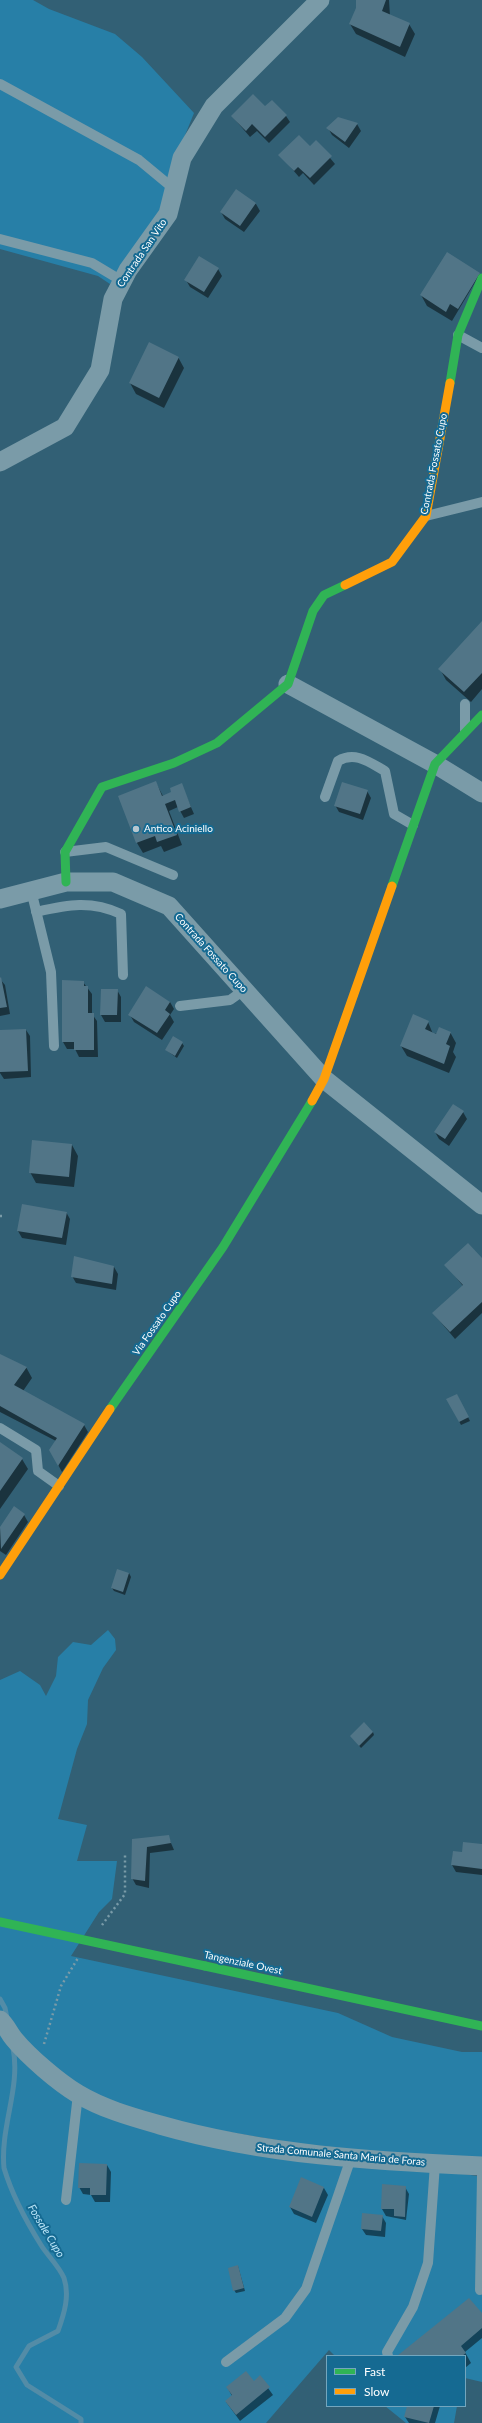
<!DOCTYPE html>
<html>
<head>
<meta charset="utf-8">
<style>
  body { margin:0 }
  #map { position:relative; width:482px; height:2423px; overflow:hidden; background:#326075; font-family:Lato,sans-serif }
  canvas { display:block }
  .legend { position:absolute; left:326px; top:2355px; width:140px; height:52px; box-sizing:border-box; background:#156a92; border:1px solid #73a6be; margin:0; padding:5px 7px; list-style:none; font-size:12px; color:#fff }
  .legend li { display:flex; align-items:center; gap:8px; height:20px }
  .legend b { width:20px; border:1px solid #73a6be }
</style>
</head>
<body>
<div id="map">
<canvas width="482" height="2423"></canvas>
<ul class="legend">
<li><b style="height:5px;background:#30b455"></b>Fast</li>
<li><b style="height:5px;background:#ff9f0a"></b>Slow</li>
</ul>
</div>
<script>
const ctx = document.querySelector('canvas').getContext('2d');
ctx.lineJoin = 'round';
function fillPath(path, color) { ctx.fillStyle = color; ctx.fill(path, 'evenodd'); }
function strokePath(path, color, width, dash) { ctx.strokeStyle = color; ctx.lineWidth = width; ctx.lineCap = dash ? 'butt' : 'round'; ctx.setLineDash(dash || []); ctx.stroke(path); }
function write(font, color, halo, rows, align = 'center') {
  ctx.font = font + ' Lato,sans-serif'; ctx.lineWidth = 4; ctx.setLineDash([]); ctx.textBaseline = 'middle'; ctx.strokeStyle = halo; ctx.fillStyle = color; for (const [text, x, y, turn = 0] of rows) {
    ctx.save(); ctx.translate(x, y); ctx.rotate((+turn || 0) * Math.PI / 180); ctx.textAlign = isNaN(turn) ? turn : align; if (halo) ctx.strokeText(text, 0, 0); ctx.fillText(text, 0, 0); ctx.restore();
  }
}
const green = new Path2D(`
  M 0,0 L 33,0 L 49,9 L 115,34 L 142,57 L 194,113 L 173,165 L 166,204 L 110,284 L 98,276 L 0,249 Z
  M 108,1630 L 115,1639 L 116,1650 L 103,1668 L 88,1700 L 87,1724 L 77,1749 L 58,1819 L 87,1825 L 77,1861 L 117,1861 L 112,1899 L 99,1912 L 71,1956 L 338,2013 L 392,2037 L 462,2052 L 482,2052 L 482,2159 L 331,2149 L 89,2109 L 482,2177 L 482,2382 L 465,2378 L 465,2356 L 335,2356 L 329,2350 L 266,2423 L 0,2423 L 0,1680 L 20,1671 L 40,1685 L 46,1696 L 56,1676 L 58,1657 L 73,1642 L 91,1645 Z
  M 385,2406 L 457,2406 L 454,2423 L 406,2423 Z`);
const shadow = new Path2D(`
  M 357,0 L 389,0 L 390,16 L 409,24 L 415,34 L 405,57 L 356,34 L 350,24 L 357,8 Z
  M 232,116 L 286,116 L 290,122 L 269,143 L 257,131 L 250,137 Z
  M 357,124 L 361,131 L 349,148 L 332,135 L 328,128 Z
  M 316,141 L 335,164 L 314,185 L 303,173 L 299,177 L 280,155 L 310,147 Z
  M 236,190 L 256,204 L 260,211 L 244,232 L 225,219 L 221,212 Z
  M 218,269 L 222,276 L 208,298 L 190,287 L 186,280 Z
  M 480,274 L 452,321 L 427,306 L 421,295 Z
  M 178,357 L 184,368 L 164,408 L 136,394 L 130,383 Z
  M 482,623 L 482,689 L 471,702 L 446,680 L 440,669 Z
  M 156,783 L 163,796 L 172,793 L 181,784 L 194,814 L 184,818 L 178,807 L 169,811 L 182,845 L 164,852 L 161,846 L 143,853 L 137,843 Z
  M 367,791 L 371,798 L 363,820 L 339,812 L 335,805 Z
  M 0,979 L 5,985 L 10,1014 L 0,1016 Z
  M 83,982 L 92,994 L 92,1014 L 97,1021 L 98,1057 L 79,1057 L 75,1049 L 67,1049 L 63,1042 Z
  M 117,990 L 121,997 L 121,1022 L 105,1022 L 101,1015 Z
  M 170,1002 L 174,1009 L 170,1015 L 174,1022 L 162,1040 L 134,1022 L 130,1015 Z
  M 428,1022 L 433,1034 L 450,1032 L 456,1043 L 453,1052 L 456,1057 L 449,1073 L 407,1056 L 401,1046 Z
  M 26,1030 L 30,1036 L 31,1077 L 4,1079 L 0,1073 L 0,1031 Z
  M 182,1043 L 184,1046 L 177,1058 L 166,1050 Z
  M 463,1112 L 467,1119 L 449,1146 L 439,1139 L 435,1132 Z
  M 72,1145 L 78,1156 L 74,1187 L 36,1183 L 30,1172 Z
  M 66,1212 L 70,1219 L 66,1245 L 22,1238 L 18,1231 Z
  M 482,1259 L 482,1313 L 455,1339 L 433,1313 L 463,1286 L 446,1265 Z
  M 114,1267 L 118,1274 L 116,1290 L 76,1283 L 72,1276 Z
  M 0,1355 L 26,1367 L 32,1378 L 23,1391 L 84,1425 L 88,1432 L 62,1472 L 50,1450 L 56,1441 L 0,1412 Z
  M 457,1395 L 470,1421 L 461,1425 L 448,1400 Z
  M 0,1444 L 22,1459 L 28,1469 L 0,1509 Z
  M 14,1508 L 24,1515 L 28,1522 L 6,1555 L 0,1551 L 0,1529 Z
  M 129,1573 L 131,1577 L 125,1595 L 114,1591 L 112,1588 Z
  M 373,1732 L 374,1735 L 361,1748 L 351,1736 Z
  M 168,1836 L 174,1850 L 150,1853 L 149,1888 L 136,1885 L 132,1878 L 133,1840 Z
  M 482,1845 L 482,1875 L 456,1872 L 452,1865 L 453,1853 L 462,1853 Z
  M 107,2165 L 111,2172 L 110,2202 L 95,2202 L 91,2195 L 83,2194 L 79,2187 Z
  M 405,2187 L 409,2194 L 406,2220 L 386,2216 L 382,2209 Z
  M 324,2188 L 328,2195 L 316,2223 L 294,2214 L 290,2207 Z
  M 382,2216 L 386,2223 L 385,2237 L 366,2235 L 362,2229 Z
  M 238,2266 L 245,2291 L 236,2293 L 234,2290 Z
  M 482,2315 L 482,2338 L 465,2352 L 471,2363 L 465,2368 L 465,2356 L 398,2356 Z
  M 260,2377 L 273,2395 L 240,2421 L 226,2402 L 232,2396 L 227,2387 L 254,2382 Z
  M 408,2406 L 440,2406 L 435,2423 L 409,2423 L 405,2417 Z`);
const stream = new Path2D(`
  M 0,1999 L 5,2008 L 7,2018
  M 13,2048 C 21,2087 0,2127 4,2168 C 12,2195 26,2221 41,2245 C 47,2255 59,2266 64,2278 C 70,2296 64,2314 58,2331 L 29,2346 L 16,2367 L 27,2385 L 81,2419 L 81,2423`);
const building = new Path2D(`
  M 356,0 L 386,0 L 382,11 L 410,23 L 400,47 L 349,24 L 356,8 Z
  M 253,94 L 265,106 L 272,100 L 287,115 L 265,137 L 252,124 L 246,131 L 231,116 Z
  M 338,117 L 358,123 L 345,142 L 326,128 Z
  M 299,135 L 310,146 L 316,140 L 332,156 L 310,178 L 298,167 L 294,171 L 278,155 Z
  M 236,189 L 256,203 L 240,226 L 220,212 Z
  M 447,252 L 480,273 L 458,309 L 450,304 L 446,312 L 420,295 Z
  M 199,256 L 219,268 L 204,292 L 184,280 Z
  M 149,342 L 179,357 L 159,398 L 129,383 Z
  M 482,621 L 482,673 L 464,692 L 438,669 Z
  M 156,781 L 162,796 L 171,792 L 170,788 L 182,783 L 191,807 L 179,812 L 175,800 L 165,804 L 177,835 L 157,842 L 155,836 L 136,843 L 118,796 Z
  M 342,782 L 368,790 L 360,814 L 334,806 Z
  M 1,977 L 7,1007 L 0,1008 L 0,978 Z
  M 62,980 L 84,981 L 84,986 L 88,986 L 88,1013 L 94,1013 L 94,1050 L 74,1050 L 74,1042 L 62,1042 Z
  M 146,986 L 170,1002 L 165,1010 L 170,1014 L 157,1033 L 128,1015 Z
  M 101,989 L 118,989 L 117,1015 L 100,1015 Z
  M 413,1014 L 429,1021 L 425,1029 L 436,1034 L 439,1027 L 451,1032 L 446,1044 L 450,1046 L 444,1064 L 400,1046 Z
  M 26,1029 L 28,1071 L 0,1072 L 0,1030 Z
  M 173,1036 L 183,1042 L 175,1056 L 165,1050 Z
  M 453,1104 L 464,1111 L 445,1139 L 434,1132 Z
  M 32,1140 L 72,1144 L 69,1177 L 29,1173 Z
  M 22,1204 L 67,1212 L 62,1238 L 17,1231 Z
  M 468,1243 L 482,1258 L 482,1302 L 450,1332 L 432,1313 L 463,1285 L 444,1265 Z
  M 74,1256 L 114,1266 L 112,1284 L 71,1277 Z
  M 0,1354 L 27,1367 L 14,1385 L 85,1424 L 58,1466 L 49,1450 L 57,1438 L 0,1406 Z
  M 457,1394 L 469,1417 L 459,1422 L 446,1399 Z
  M 0,1442 L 23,1458 L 0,1491 Z
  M 14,1506 L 25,1514 L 1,1549 L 0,1527 Z
  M 117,1569 L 129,1573 L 123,1592 L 111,1588 Z
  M 364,1722 L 373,1732 L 359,1746 L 350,1736 Z
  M 169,1835 L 171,1843 L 147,1847 L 145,1881 L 131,1879 L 132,1839 Z
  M 463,1842 L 482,1844 L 482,1869 L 451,1865 L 453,1851 L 462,1852 Z
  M 79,2163 L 107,2164 L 106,2195 L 90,2195 L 90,2188 L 78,2188 Z
  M 301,2177 L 324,2187 L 312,2217 L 289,2207 Z
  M 382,2184 L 406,2186 L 405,2217 L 394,2216 L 394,2209 L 381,2209 Z
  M 362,2213 L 383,2215 L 381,2231 L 361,2229 Z
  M 238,2265 L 244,2288 L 233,2291 L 228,2268 Z
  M 469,2298 L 482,2313 L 482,2328 L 461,2346 L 466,2353 L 462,2356 L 397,2356 Z
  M 246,2371 L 254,2381 L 260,2375 L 270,2387 L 236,2415 L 225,2401 L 232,2395 L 226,2387 Z
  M 407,2406 L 434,2406 L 429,2423 L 404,2417 Z`);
const path = new Path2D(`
  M 0,1216 L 5,1216
  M 102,1925 L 125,1894 L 125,1854
  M 44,2044 L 61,1986 L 78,1958`);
const lane = new Path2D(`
  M 0,84 L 139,160 L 174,189
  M 0,239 L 92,263 L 122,281
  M 458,335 L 482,348
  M 426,516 L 482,502
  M 465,731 L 465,704
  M 325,797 L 338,761 C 355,751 369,762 385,771 L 394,814 L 413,825
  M 65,852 L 106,847 L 173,875
  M 31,890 L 51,972 L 54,1046
  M 36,912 C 68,905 90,900 121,914 L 123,975
  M 180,1006 L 230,1000 L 244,990
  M 0,1428 L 36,1450 L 38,1471 L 59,1486
  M 66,2200 L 78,2094
  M 480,2290 L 482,2175
  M 388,2356 L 387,2352 L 413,2307 L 428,2263 L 435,2164
  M 226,2362 L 285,2318 L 306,2289 L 351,2158`);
const street = new Path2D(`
  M 0,462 L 65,427 L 100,370 L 113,299 L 128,270 L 168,214 L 182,158 L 214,106 L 320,0
  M 288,684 L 435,764 L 482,793
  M 0,899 L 66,882 L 113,882 L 169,906 L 324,1079 L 482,1205
  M 0,2020 C 6,2025 9,2033 14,2039 C 29,2057 58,2082 78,2094 C 103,2109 132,2117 160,2125 C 265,2155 373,2161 482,2166`);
const fast = new Path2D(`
  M 450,383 L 458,335 L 482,278
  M 66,882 L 65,852 L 102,787 L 174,763 L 217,743 L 288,684 L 313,611 L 324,595 L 345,585
  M 392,886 L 435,764 L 482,715
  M 110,1409 L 223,1247 L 312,1101
  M 205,1966 L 482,2026`);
const slow = new Path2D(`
  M 345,585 L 392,562 L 426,516 L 450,383
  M 312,1101 L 324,1079 L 392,886
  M 0,1575 L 110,1409`);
const fastBridge = new Path2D(`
  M 0,1922 L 205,1966`);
const markers = [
  [136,829,4,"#b7c7cf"]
];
const streetNames = [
  ["Contrada San Vito",142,253,-56],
  ["Contrada Fossato Cupo",434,464,-79],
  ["Contrada Fossato Cupo",211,953,48],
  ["Via Fossato Cupo",157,1323,-55],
  ["Tangenziale Ovest",243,1963,12],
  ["Strada Comunale Santa Maria de Foras",341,2155,5]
];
const poiNames = [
  ["Antico Aciniello",144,829]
];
const waterNames = [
  ["Fossale Cupo",46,2231,59]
];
fillPath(green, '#277fa7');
fillPath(shadow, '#0007');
strokePath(stream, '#538ca7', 5);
fillPath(building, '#517587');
strokePath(path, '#7a9ba8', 2.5, [2, 3]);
strokePath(lane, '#7a9ba8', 10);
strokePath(street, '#7a9ba8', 19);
strokePath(fast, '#30b455', 9);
strokePath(slow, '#ff9f0a', 9);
strokePath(fastBridge, '#30b455', 9);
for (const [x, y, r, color] of markers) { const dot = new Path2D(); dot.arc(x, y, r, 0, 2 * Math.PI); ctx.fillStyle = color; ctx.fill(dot); strokePath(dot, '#156a92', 1.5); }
write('10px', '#fff', '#156a92', streetNames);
write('10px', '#fff', '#156a92', poiNames, 'left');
write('italic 11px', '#bce6f9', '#156a92', waterNames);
</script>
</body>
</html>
